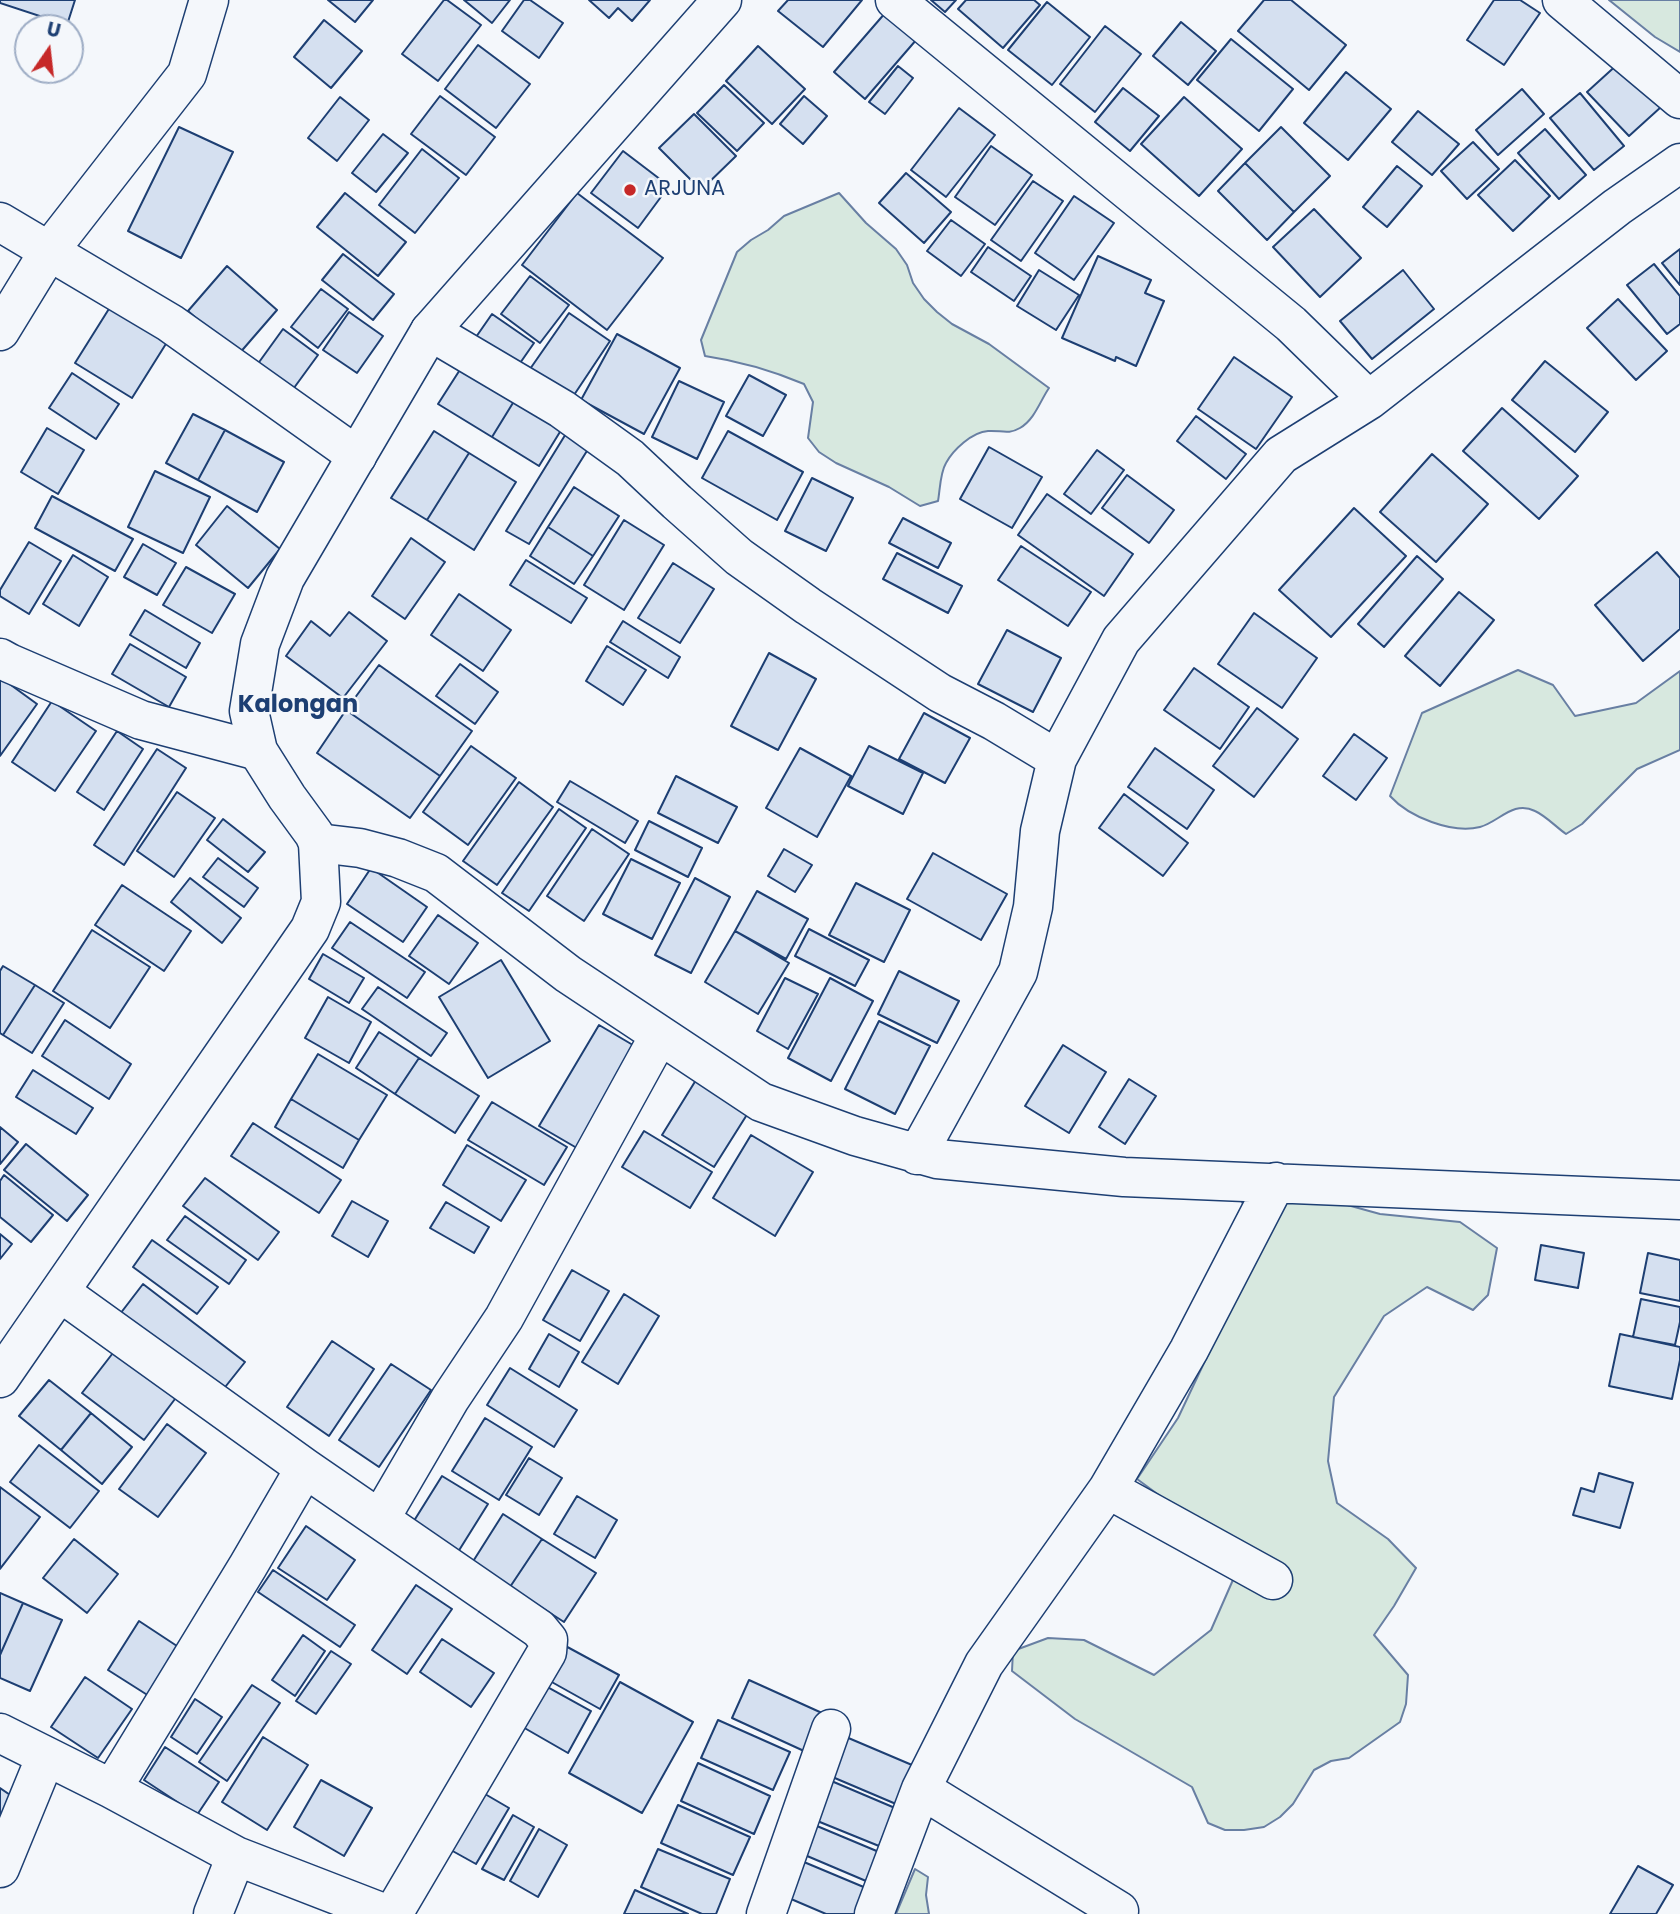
<!DOCTYPE html>
<html>
<head>
<meta charset="utf-8">
<style>
  body { margin:0 }
  #map { position:relative; width:1680px; height:1914px; overflow:hidden; background:#f4f7fb; font-family:Poppins,sans-serif }
  canvas { display:block }
  .north { position:absolute; left:14px; top:14px; width:70px; height:70px; box-sizing:border-box; background:#f4f7fb; border:2px solid #9eadc5; border-radius:50%; rotate:14deg; font-size:19px; font-weight:700; line-height:28px; text-align:center; color:#1d3f73 }
  .north::after { content:''; display:block; margin:auto; width:24px; height:32px; background:#c62828; clip-path:polygon(50% 0,100% 100%,50% 72%,0 100%) }
</style>
</head>
<body>
<div id="map">
<canvas width="1680" height="1914"></canvas>
<div class="north">U</div>
</div>
<script>
const ctx = document.querySelector('canvas').getContext('2d');
ctx.lineJoin = 'round';
function fillPath(path, color) { ctx.fillStyle = color; ctx.fill(path, 'evenodd'); }
function strokePath(path, color, width, dash) { ctx.strokeStyle = color; ctx.lineWidth = width; ctx.lineCap = dash ? 'butt' : 'round'; ctx.setLineDash(dash || []); ctx.stroke(path); }
function write(font, color, halo, rows, align = 'center') {
  ctx.font = font + ' Poppins,sans-serif'; ctx.lineWidth = 5; ctx.setLineDash([]); ctx.textBaseline = 'middle'; ctx.strokeStyle = halo; ctx.fillStyle = color; for (const [text, x, y, turn = 0] of rows) {
    ctx.save(); ctx.translate(x, y); ctx.rotate((+turn || 0) * Math.PI / 180); ctx.textAlign = isNaN(turn) ? turn : align; if (halo) ctx.strokeText(text, 0, 0); ctx.fillText(text, 0, 0); ctx.restore();
  }
}
const green = new Path2D(`
  M 1609,0 L 1680,0 L 1680,52 L 1655,37 Z
  M 839,193 L 866,223 L 896,249 L 907,265 L 913,283 L 924,299 L 937,312 L 952,324 L 989,344 L 1049,388 C 1040,401 1035,419 1020,428 C 1008,435 1001,430 988,431 C 972,432 953,450 946,463 C 940,473 940,490 938,501 L 920,506 L 889,487 L 836,463 L 819,452 L 808,438 L 813,402 L 804,384 C 773,371 739,361 705,356 L 701,340 L 737,252 L 751,240 L 768,230 L 784,216 Z
  M 1518,670 L 1553,685 L 1575,716 L 1636,703 L 1680,671 L 1680,750 L 1637,769 L 1582,824 L 1566,834 C 1556,827 1546,816 1535,811 C 1513,800 1499,822 1480,827 C 1452,834 1409,817 1390,796 L 1422,713 Z
  M 1293,1190 L 1380,1214 L 1460,1222 L 1497,1248 L 1488,1295 L 1473,1310 L 1427,1287 L 1384,1316 L 1334,1397 L 1328,1461 L 1337,1503 L 1388,1539 L 1416,1568 L 1394,1606 L 1374,1635 L 1408,1675 L 1406,1704 L 1400,1722 L 1349,1758 L 1331,1761 L 1314,1770 L 1293,1804 L 1280,1817 L 1264,1827 L 1244,1830 L 1225,1830 L 1208,1823 L 1192,1787 L 1075,1719 L 1012,1671 L 1013,1651 L 1048,1638 L 1084,1640 L 1154,1675 L 1211,1630 L 1243,1557 L 1137,1479 L 1178,1418 L 1264,1236 L 1238,1196 Z
  M 915,1869 L 928,1877 L 926,1895 L 929,1914 L 896,1914 Z`);
const building = new Path2D(`
  M 0,0 L 75,0 L 67,25 L 0,3 Z
  M 328,0 L 373,0 L 355,22 Z
  M 444,0 L 447,0 L 481,25 L 438,81 L 402,54 Z
  M 464,0 L 510,0 L 492,23 Z
  M 524,0 L 530,0 L 563,23 L 539,58 L 502,31 Z
  M 589,0 L 650,0 L 632,21 L 618,8 L 609,18 Z
  M 788,0 L 862,0 L 823,47 L 778,11 Z
  M 931,0 L 956,0 L 945,12 Z
  M 966,0 L 1034,0 L 1040,5 L 1003,48 L 958,9 Z
  M 1264,0 L 1291,0 L 1346,45 L 1309,90 L 1238,31 Z
  M 1494,0 L 1520,0 L 1540,13 L 1504,65 L 1467,40 Z
  M 1047,2 L 1090,37 L 1052,85 L 1008,50 Z
  M 886,12 L 917,39 L 865,99 L 834,72 Z
  M 324,20 L 362,51 L 331,88 L 294,57 Z
  M 1181,22 L 1216,51 L 1188,85 L 1153,56 Z
  M 1105,26 L 1141,54 L 1095,112 L 1060,84 Z
  M 1231,39 L 1293,89 L 1259,131 L 1197,80 Z
  M 478,45 L 530,84 L 496,128 L 445,89 Z
  M 758,46 L 805,89 L 772,124 L 726,81 Z
  M 1620,62 L 1661,107 L 1629,136 L 1587,92 Z
  M 898,66 L 913,78 L 885,114 L 869,102 Z
  M 1346,72 L 1391,109 L 1348,160 L 1304,123 Z
  M 724,85 L 764,123 L 737,151 L 697,113 Z
  M 1123,88 L 1159,116 L 1130,151 L 1095,122 Z
  M 1522,89 L 1544,114 L 1498,155 L 1476,130 Z
  M 1580,93 L 1624,146 L 1594,170 L 1550,118 Z
  M 440,96 L 495,137 L 466,175 L 411,134 Z
  M 804,96 L 827,116 L 803,144 L 780,124 Z
  M 340,97 L 369,120 L 337,161 L 308,138 Z
  M 1184,97 L 1242,149 L 1199,196 L 1141,144 Z
  M 959,108 L 995,135 L 946,197 L 911,170 Z
  M 1418,111 L 1459,144 L 1432,175 L 1392,142 Z
  M 694,114 L 736,156 L 701,190 L 659,148 Z
  M 179,127 L 233,152 L 181,258 L 128,231 Z
  M 1281,127 L 1330,176 L 1294,212 L 1245,163 Z
  M 1545,129 L 1586,175 L 1559,199 L 1518,153 Z
  M 383,134 L 408,153 L 376,192 L 352,173 Z
  M 1473,142 L 1499,169 L 1467,199 L 1441,171 Z
  M 991,146 L 1032,175 L 995,225 L 955,197 Z
  M 422,149 L 459,178 L 415,233 L 379,205 Z
  M 623,151 L 669,186 L 638,228 L 591,193 Z
  M 1515,160 L 1550,196 L 1513,231 L 1478,195 Z
  M 1245,163 L 1294,212 L 1267,240 L 1218,191 Z
  M 1397,166 L 1422,186 L 1387,227 L 1363,207 Z
  M 906,173 L 951,212 L 924,243 L 879,203 Z
  M 1033,181 L 1063,201 L 1021,261 L 991,240 Z
  M 345,193 L 406,242 L 378,276 L 317,227 Z
  M 577,193 L 663,258 L 607,330 L 522,265 Z
  M 1074,196 L 1114,223 L 1074,280 L 1035,253 Z
  M 1314,209 L 1361,258 L 1320,297 L 1273,247 Z
  M 951,220 L 985,244 L 961,276 L 927,251 Z
  M 988,247 L 1031,276 L 1014,301 L 971,272 Z
  M 1680,249 L 1680,285 L 1662,263 Z
  M 343,254 L 394,294 L 373,320 L 322,280 Z
  M 1098,256 L 1151,280 L 1145,293 L 1164,301 L 1136,366 L 1116,357 L 1115,361 L 1062,338 Z
  M 1654,264 L 1680,296 L 1680,324 L 1667,334 L 1627,285 Z
  M 227,266 L 277,310 L 238,355 L 188,311 Z
  M 1039,270 L 1079,295 L 1056,330 L 1017,306 Z
  M 1403,270 L 1434,309 L 1372,359 L 1340,321 Z
  M 530,276 L 569,305 L 540,343 L 501,314 Z
  M 321,289 L 348,309 L 318,348 L 291,327 Z
  M 1618,299 L 1667,351 L 1636,380 L 1587,328 Z
  M 112,304 L 169,339 L 132,398 L 75,363 Z
  M 349,312 L 383,336 L 357,373 L 323,350 Z
  M 569,313 L 610,341 L 572,398 L 530,369 Z
  M 492,314 L 534,343 L 518,366 L 476,337 Z
  M 283,329 L 318,355 L 291,392 L 257,365 Z
  M 617,334 L 680,368 L 644,434 L 581,400 Z
  M 1234,357 L 1292,397 L 1256,449 L 1198,409 Z
  M 1545,361 L 1608,412 L 1575,452 L 1512,400 Z
  M 463,365 L 516,398 L 492,437 L 438,404 Z
  M 72,373 L 119,404 L 96,439 L 49,408 Z
  M 749,375 L 786,395 L 763,436 L 726,416 Z
  M 679,381 L 724,402 L 697,459 L 652,437 Z
  M 516,398 L 563,427 L 539,466 L 492,437 Z
  M 1502,408 L 1578,476 L 1539,519 L 1463,451 Z
  M 193,414 L 225,430 L 198,480 L 166,463 Z
  M 1196,416 L 1246,454 L 1226,479 L 1177,441 Z
  M 47,428 L 84,450 L 58,494 L 21,472 Z
  M 225,430 L 284,462 L 257,512 L 198,480 Z
  M 434,431 L 469,453 L 427,520 L 391,498 Z
  M 728,431 L 803,472 L 777,520 L 702,478 Z
  M 567,432 L 590,446 L 529,544 L 506,531 Z
  M 989,447 L 1042,477 L 1012,528 L 960,499 Z
  M 1097,450 L 1124,470 L 1091,514 L 1064,494 Z
  M 469,453 L 516,482 L 474,550 L 427,520 Z
  M 1432,454 L 1488,504 L 1436,562 L 1380,512 Z
  M 155,471 L 210,497 L 183,553 L 128,527 Z
  M 1127,475 L 1174,510 L 1149,543 L 1102,508 Z
  M 812,478 L 853,498 L 826,551 L 785,531 Z
  M 574,487 L 619,516 L 593,556 L 548,527 Z
  M 1047,494 L 1133,554 L 1104,596 L 1018,535 Z
  M 52,496 L 133,539 L 115,571 L 35,528 Z
  M 227,506 L 280,549 L 248,588 L 196,545 Z
  M 1354,508 L 1406,556 L 1331,637 L 1279,590 Z
  M 903,518 L 951,543 L 938,568 L 889,543 Z
  M 624,520 L 664,545 L 624,610 L 584,585 Z
  M 548,527 L 593,556 L 574,584 L 530,556 Z
  M 411,538 L 445,562 L 405,619 L 372,596 Z
  M 29,542 L 61,561 L 29,614 L 0,596 L 0,590 Z
  M 143,544 L 176,563 L 157,595 L 124,577 Z
  M 1021,546 L 1091,592 L 1068,626 L 998,580 Z
  M 1657,552 L 1680,578 L 1680,629 L 1643,661 L 1595,605 Z
  M 897,553 L 962,586 L 948,613 L 883,579 Z
  M 73,555 L 108,577 L 79,626 L 43,604 Z
  M 1417,556 L 1443,579 L 1384,647 L 1358,624 Z
  M 526,560 L 587,598 L 571,623 L 510,585 Z
  M 673,563 L 714,589 L 680,643 L 638,618 Z
  M 186,567 L 235,594 L 212,633 L 163,605 Z
  M 1459,592 L 1494,620 L 1440,686 L 1405,656 Z
  M 459,594 L 511,630 L 483,671 L 431,635 Z
  M 145,610 L 200,643 L 186,668 L 130,635 Z
  M 349,612 L 387,641 L 343,698 L 286,656 L 311,621 L 330,636 Z
  M 1254,613 L 1317,658 L 1282,708 L 1218,664 Z
  M 623,621 L 680,657 L 668,678 L 610,642 Z
  M 1007,630 L 1061,658 L 1033,712 L 978,684 Z
  M 130,644 L 186,677 L 169,707 L 112,674 Z
  M 607,646 L 646,670 L 623,705 L 586,681 Z
  M 769,653 L 816,679 L 778,750 L 731,726 Z
  M 460,664 L 498,692 L 475,724 L 436,696 Z
  M 379,665 L 472,731 L 440,776 L 346,710 Z
  M 1194,668 L 1249,707 L 1220,749 L 1164,710 Z
  M 0,677 L 37,704 L 0,756 Z
  M 52,701 L 96,731 L 55,791 L 12,762 Z
  M 1257,708 L 1298,739 L 1254,797 L 1213,766 Z
  M 346,710 L 440,776 L 410,818 L 317,753 Z
  M 924,713 L 970,738 L 945,783 L 899,759 Z
  M 117,731 L 143,749 L 104,810 L 77,792 Z
  M 1354,734 L 1387,758 L 1356,800 L 1323,776 Z
  M 471,746 L 516,778 L 468,845 L 423,812 Z
  M 869,746 L 923,773 L 903,814 L 848,786 Z
  M 800,748 L 851,776 L 817,837 L 766,808 Z
  M 1155,748 L 1214,790 L 1187,829 L 1128,787 Z
  M 157,749 L 186,768 L 124,865 L 94,845 Z
  M 676,776 L 737,807 L 718,843 L 658,813 Z
  M 570,781 L 638,821 L 625,843 L 557,802 Z
  M 519,782 L 553,807 L 497,885 L 463,861 Z
  M 177,792 L 215,818 L 174,877 L 137,851 Z
  M 1124,794 L 1188,843 L 1163,876 L 1099,828 Z
  M 559,809 L 586,828 L 529,911 L 502,893 Z
  M 223,819 L 265,852 L 248,872 L 207,840 Z
  M 649,821 L 702,848 L 688,877 L 635,850 Z
  M 592,829 L 629,854 L 584,921 L 547,896 Z
  M 784,849 L 812,865 L 795,892 L 768,876 Z
  M 933,853 L 1007,894 L 981,940 L 907,899 Z
  M 218,858 L 258,888 L 244,907 L 203,877 Z
  M 631,859 L 680,883 L 652,939 L 603,914 Z
  M 371,868 L 427,907 L 403,942 L 347,904 Z
  M 190,878 L 241,918 L 222,943 L 171,902 Z
  M 695,878 L 730,897 L 691,973 L 655,955 Z
  M 856,883 L 910,910 L 884,962 L 829,935 Z
  M 122,885 L 191,931 L 164,971 L 95,925 Z
  M 757,891 L 808,919 L 786,959 L 735,931 Z
  M 438,915 L 478,943 L 449,984 L 409,956 Z
  M 350,922 L 425,972 L 407,998 L 332,948 Z
  M 809,929 L 869,960 L 855,986 L 795,956 Z
  M 92,930 L 150,967 L 110,1028 L 53,991 Z
  M 735,931 L 789,963 L 758,1014 L 705,982 Z
  M 323,954 L 364,978 L 349,1003 L 309,979 Z
  M 501,960 L 550,1041 L 488,1078 L 439,997 Z
  M 3,966 L 35,985 L 3,1035 L 0,1033 L 0,971 Z
  M 899,971 L 959,1001 L 937,1043 L 878,1014 Z
  M 785,978 L 818,994 L 788,1049 L 757,1031 Z
  M 830,978 L 873,1001 L 831,1081 L 788,1058 Z
  M 35,985 L 64,1003 L 32,1053 L 3,1035 Z
  M 378,987 L 447,1033 L 431,1056 L 362,1009 Z
  M 328,997 L 371,1022 L 349,1063 L 305,1038 Z
  M 65,1020 L 131,1064 L 109,1099 L 42,1056 Z
  M 879,1021 L 930,1046 L 895,1114 L 845,1089 Z
  M 599,1025 L 643,1051 L 582,1151 L 539,1126 Z
  M 379,1032 L 419,1058 L 395,1094 L 356,1068 Z
  M 1063,1045 L 1106,1072 L 1069,1133 L 1025,1106 Z
  M 318,1054 L 387,1095 L 359,1140 L 291,1099 Z
  M 419,1058 L 479,1096 L 455,1133 L 395,1094 Z
  M 33,1070 L 93,1108 L 76,1134 L 16,1097 Z
  M 1129,1079 L 1156,1096 L 1125,1144 L 1099,1127 Z
  M 696,1080 L 748,1113 L 714,1167 L 662,1135 Z
  M 291,1099 L 359,1140 L 343,1168 L 275,1127 Z
  M 492,1102 L 567,1147 L 544,1185 L 468,1140 Z
  M 253,1123 L 341,1180 L 319,1213 L 231,1156 Z
  M 0,1127 L 18,1142 L 0,1164 Z
  M 644,1131 L 712,1172 L 690,1208 L 622,1167 Z
  M 751,1135 L 813,1172 L 775,1236 L 713,1198 Z
  M 26,1144 L 88,1195 L 67,1221 L 4,1170 Z
  M 467,1145 L 526,1180 L 501,1221 L 443,1185 Z
  M 4,1175 L 53,1215 L 31,1242 L 0,1217 L 0,1181 Z
  M 205,1178 L 279,1232 L 258,1260 L 183,1206 Z
  M 352,1201 L 388,1221 L 368,1257 L 332,1236 Z
  M 446,1202 L 489,1227 L 474,1253 L 430,1228 Z
  M 185,1216 L 246,1260 L 229,1284 L 167,1240 Z
  M 0,1234 L 12,1244 L 0,1259 Z
  M 152,1240 L 218,1287 L 197,1314 L 133,1267 Z
  M 1541,1245 L 1584,1253 L 1578,1288 L 1535,1280 Z
  M 1648,1253 L 1680,1260 L 1680,1301 L 1640,1293 Z
  M 572,1270 L 609,1291 L 580,1341 L 543,1320 Z
  M 143,1284 L 245,1362 L 222,1391 L 120,1314 Z
  M 624,1294 L 659,1316 L 618,1384 L 582,1362 Z
  M 1641,1299 L 1680,1307 L 1680,1322 L 1675,1345 L 1633,1337 Z
  M 549,1334 L 579,1352 L 559,1387 L 529,1369 Z
  M 1620,1334 L 1680,1347 L 1680,1360 L 1672,1399 L 1609,1386 Z
  M 332,1341 L 374,1369 L 329,1436 L 287,1407 Z
  M 116,1349 L 178,1395 L 144,1440 L 82,1393 Z
  M 391,1364 L 431,1390 L 379,1467 L 339,1440 Z
  M 510,1368 L 577,1410 L 554,1447 L 487,1405 Z
  M 49,1380 L 91,1413 L 61,1450 L 19,1416 Z
  M 91,1413 L 132,1447 L 102,1484 L 61,1450 Z
  M 485,1418 L 532,1447 L 499,1500 L 452,1471 Z
  M 167,1424 L 206,1453 L 158,1517 L 119,1489 Z
  M 39,1445 L 99,1491 L 70,1528 L 10,1482 Z
  M 529,1458 L 562,1478 L 539,1515 L 506,1495 Z
  M 1599,1473 L 1633,1483 L 1620,1528 L 1573,1515 L 1581,1488 L 1594,1492 Z
  M 442,1476 L 488,1504 L 458,1552 L 412,1524 Z
  M 0,1487 L 40,1517 L 0,1569 Z
  M 577,1496 L 617,1520 L 595,1558 L 554,1534 Z
  M 503,1514 L 542,1539 L 510,1587 L 472,1563 Z
  M 306,1526 L 355,1560 L 327,1600 L 278,1568 Z
  M 74,1539 L 118,1574 L 87,1613 L 43,1578 Z
  M 542,1539 L 596,1573 L 564,1622 L 510,1587 Z
  M 273,1570 L 355,1625 L 340,1647 L 258,1592 Z
  M 416,1585 L 452,1609 L 407,1674 L 372,1650 Z
  M 0,1593 L 23,1603 L 0,1655 Z
  M 23,1603 L 62,1620 L 30,1691 L 0,1678 L 0,1655 Z
  M 139,1621 L 180,1648 L 149,1696 L 108,1670 Z
  M 303,1635 L 325,1651 L 295,1696 L 272,1680 Z
  M 442,1639 L 494,1673 L 471,1707 L 420,1672 Z
  M 560,1643 L 619,1675 L 600,1709 L 541,1676 Z
  M 331,1651 L 351,1664 L 316,1714 L 296,1701 Z
  M 85,1677 L 132,1709 L 98,1758 L 51,1727 Z
  M 749,1680 L 822,1713 L 804,1751 L 732,1718 Z
  M 620,1682 L 693,1722 L 642,1813 L 569,1773 Z
  M 252,1685 L 280,1703 L 227,1781 L 199,1762 Z
  M 544,1685 L 591,1711 L 568,1753 L 521,1726 Z
  M 195,1699 L 222,1717 L 197,1754 L 171,1737 Z
  M 718,1720 L 790,1752 L 773,1790 L 701,1758 Z
  M 839,1734 L 912,1765 L 896,1804 L 823,1773 Z
  M 263,1737 L 308,1765 L 267,1830 L 222,1802 Z
  M 165,1747 L 219,1782 L 197,1815 L 144,1780 Z
  M 698,1763 L 770,1796 L 754,1834 L 681,1801 Z
  M 822,1777 L 895,1808 L 879,1846 L 805,1816 Z
  M 321,1780 L 372,1808 L 344,1856 L 294,1827 Z
  M 473,1787 L 509,1808 L 476,1864 L 440,1844 Z
  M 0,1788 L 19,1801 L 0,1830 Z
  M 678,1805 L 750,1837 L 733,1875 L 661,1843 Z
  M 513,1815 L 534,1827 L 504,1880 L 482,1869 Z
  M 805,1821 L 879,1852 L 866,1881 L 793,1850 Z
  M 539,1829 L 567,1845 L 538,1897 L 510,1881 Z
  M 658,1849 L 730,1879 L 716,1914 L 702,1914 L 641,1887 Z
  M 792,1857 L 866,1888 L 855,1914 L 826,1914 L 777,1893 Z
  M 1638,1866 L 1673,1885 L 1656,1914 L 1610,1914 Z
  M 635,1890 L 688,1914 L 624,1914 Z`);
const minor = new Path2D(`
  M 895,0 L 1291,324 L 1369,400 L 1281,455 L 1121,640 L 1057,759
  M 1562,0 L 1680,99
  M 0,222 L 170,323 L 357,456
  M 0,331 L 49,251 L 187,74 L 209,0
  M 430,331 L 562,409 L 630,458 L 677,502 L 739,557 L 808,606 L 940,693 L 994,721 L 1057,759 L 1040,831 L 1033,907 L 1018,972 L 917,1155
  M 1369,400 L 1617,207 L 1680,163
  M 0,658 L 9,663 L 141,720 L 258,751
  M 318,843 L 360,848 L 398,858 L 436,873 L 568,974 L 761,1102 L 855,1136 L 937,1159 L 1124,1177 L 1680,1200
  M 60,1292 L 305,1468 L 539,1629 L 548,1640 L 547,1652 L 393,1914
  M 1108,1489 L 1273,1580
  M 380,1519 L 450,1399 L 504,1318 L 659,1036
  M 0,1733 L 112,1789 L 236,1856 L 386,1914
  M 112,1789 L 248,1566 L 305,1468
  M 921,1789 L 1119,1911
  M 0,1868 L 46,1756
  M 213,1914 L 236,1856
  M 766,1914 L 831,1729
  M 874,1914 L 921,1789 L 984,1664 L 1108,1489 L 1189,1350 L 1276,1182`);
const major = new Path2D(`
  M 0,1378 L 310,929 L 321,902 L 318,843 L 314,834 L 287,797 L 258,751 L 249,711 L 260,644 L 285,578 L 430,331 L 722,0`);
const markers = [
  [630,190,7,"#c62828"]
];
const poiNames = [
  ["ARJUNA",644,190]
];
const quarterNames = [
  ["Kalongan",298,706]
];
fillPath(green, '#d7e8df');
strokePath(green, '#687fa3', 2);
fillPath(building, '#d5e0f0');
strokePath(building, '#1d3f73', 2);
strokePath(minor, '#1d3f73', 41);
strokePath(major, '#1d3f73', 41);
strokePath(minor, '#f4f7fb', 38);
strokePath(major, '#f4f7fb', 38);
for (const [x, y, r, color] of markers) { const dot = new Path2D(); dot.arc(x, y, r, 0, 2 * Math.PI); ctx.fillStyle = color; ctx.fill(dot); strokePath(dot, '#f4f7fb', 2.5); }
write('21px', '#1d3f73', '#f4f7fb', poiNames, 'left');
write('bold 24px', '#1d3f73', '#f4f7fb', quarterNames);
</script>
</body>
</html>
